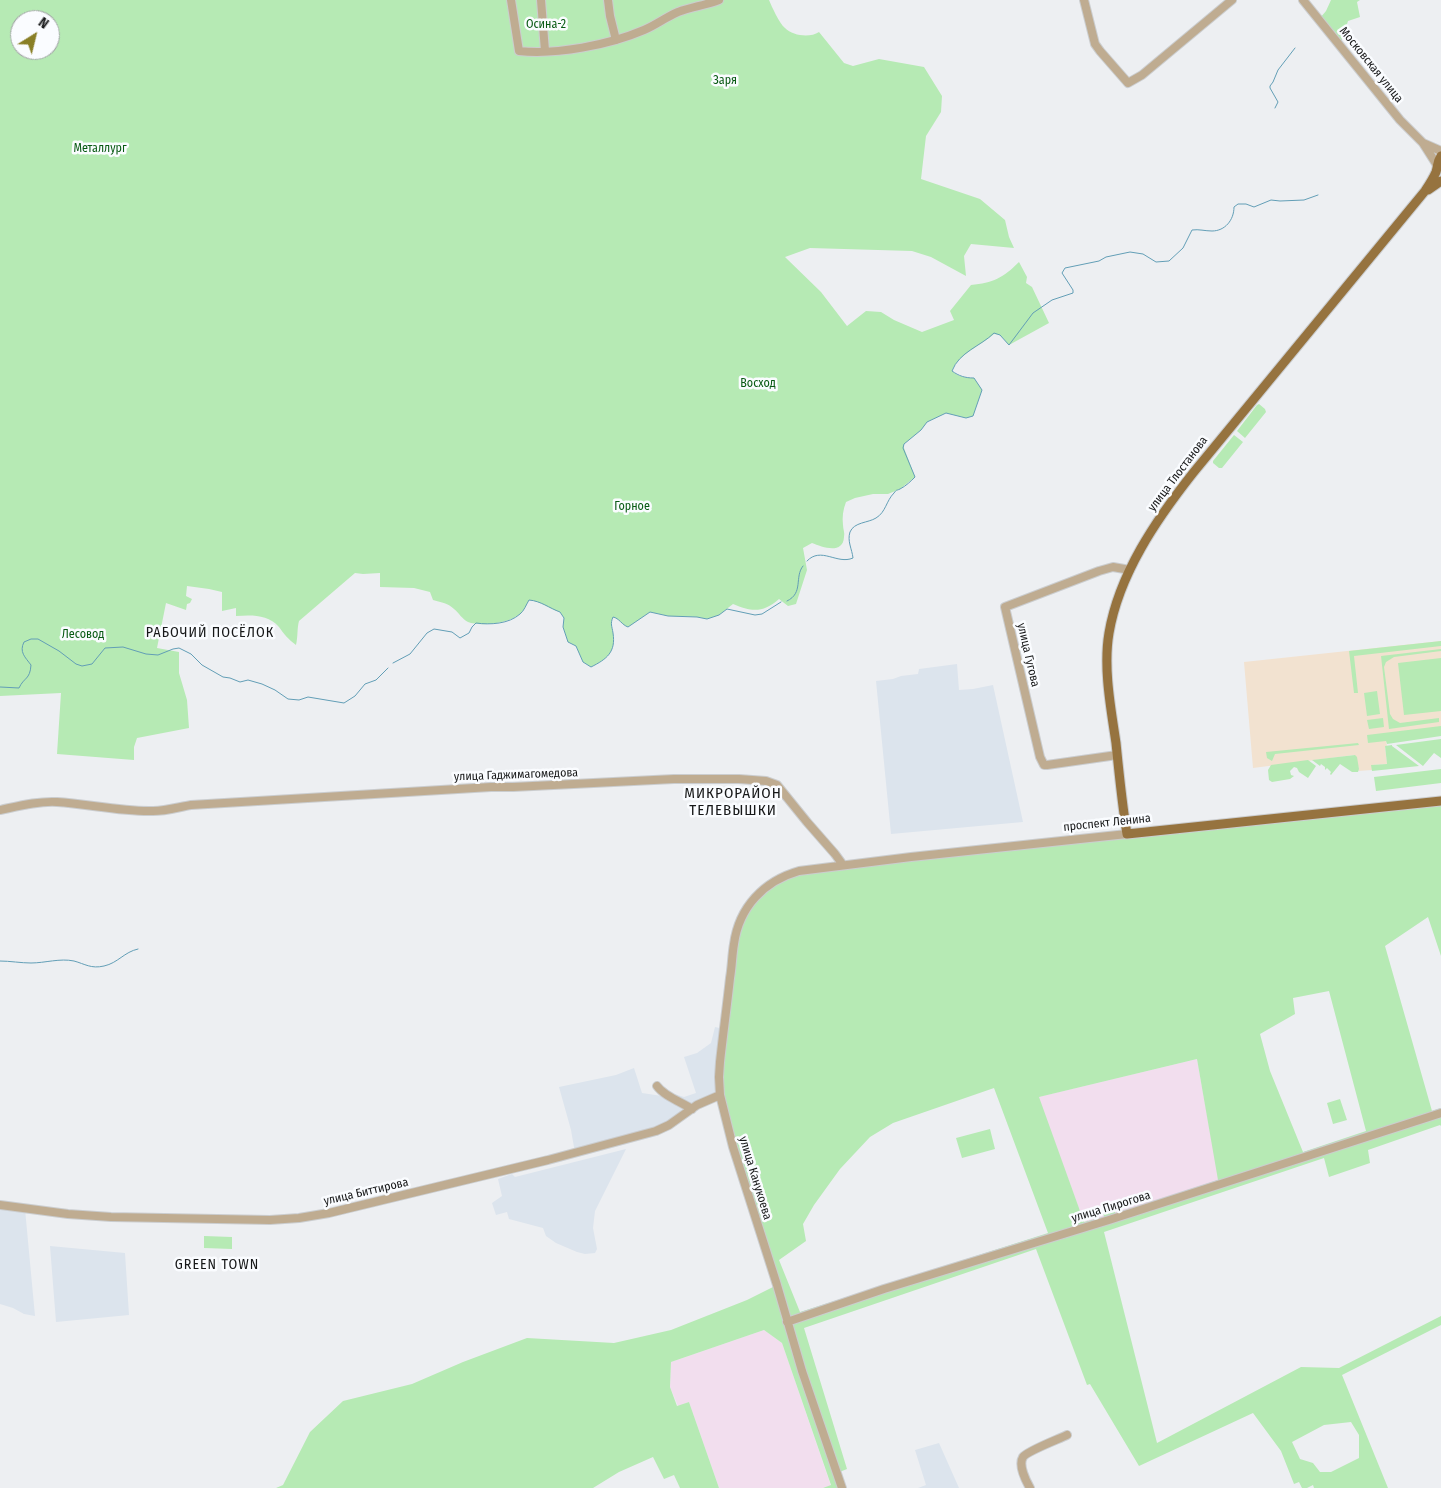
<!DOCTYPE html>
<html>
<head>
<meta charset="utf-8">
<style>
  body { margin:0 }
  #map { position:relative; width:1441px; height:1488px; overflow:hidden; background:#edeff2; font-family:"Fira Sans Condensed",sans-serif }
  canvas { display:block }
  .north { position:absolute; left:10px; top:10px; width:50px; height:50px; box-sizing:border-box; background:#fafcff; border:1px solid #9fa1a3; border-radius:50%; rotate:36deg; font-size:14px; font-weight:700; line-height:20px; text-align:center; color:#171819 }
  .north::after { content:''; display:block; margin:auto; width:18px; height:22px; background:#897f26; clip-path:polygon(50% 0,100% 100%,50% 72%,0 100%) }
</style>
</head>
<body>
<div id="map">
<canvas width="1441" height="1488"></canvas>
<div class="north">N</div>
</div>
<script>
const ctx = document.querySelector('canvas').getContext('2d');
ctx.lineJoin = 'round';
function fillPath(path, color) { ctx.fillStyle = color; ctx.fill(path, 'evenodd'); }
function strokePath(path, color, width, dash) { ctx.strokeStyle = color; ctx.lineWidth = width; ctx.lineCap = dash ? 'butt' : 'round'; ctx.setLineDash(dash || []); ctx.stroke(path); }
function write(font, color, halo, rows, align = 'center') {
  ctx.font = font + ' "Fira Sans Condensed",sans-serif'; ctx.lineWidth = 5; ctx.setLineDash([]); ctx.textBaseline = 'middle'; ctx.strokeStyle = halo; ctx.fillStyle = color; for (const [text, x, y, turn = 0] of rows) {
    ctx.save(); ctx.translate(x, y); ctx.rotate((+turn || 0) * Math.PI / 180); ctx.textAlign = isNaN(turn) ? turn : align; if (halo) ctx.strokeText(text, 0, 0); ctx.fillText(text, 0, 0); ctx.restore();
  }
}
const built = new Path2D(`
  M 957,664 L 959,690 L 973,689 L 993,685 L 1023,822 L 891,834 L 876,681 L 893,679 L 901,676 L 918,674 L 919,669 Z
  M 715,1027 L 724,1029 L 720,1095 L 669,1125 L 575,1153 L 571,1130 L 559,1087 L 616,1075 L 634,1068 L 642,1093 L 662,1096 L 668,1092 L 684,1097 L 696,1093 L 684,1057 L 697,1053 L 711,1043 Z
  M 626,1149 L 595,1211 L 593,1228 L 597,1249 L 595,1253 L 585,1254 L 577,1252 L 556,1243 L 546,1236 L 543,1228 L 509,1219 L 507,1212 L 496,1215 L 492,1203 L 502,1196 L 498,1179 L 512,1174 L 515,1177 Z
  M 0,1205 L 25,1209 L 35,1316 L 24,1314 L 13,1308 L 0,1304 Z
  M 50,1246 L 125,1253 L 129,1315 L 56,1322 Z
  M 939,1443 L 959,1488 L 918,1488 L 926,1485 L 915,1450 Z`);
const education = new Path2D(`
  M 1441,641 L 1441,734 L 1386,741 L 1387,746 L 1385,746 L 1387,764 L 1372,765 L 1372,770 L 1358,771 L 1359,769 L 1354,755 L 1253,768 L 1244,662 Z`);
const medical = new Path2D(`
  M 1197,1059 L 1219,1180 L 1116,1214 L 1103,1211 L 1104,1217 L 1084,1222 L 1038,1097 Z
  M 764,1330 L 782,1343 L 831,1486 L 823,1488 L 719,1488 L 689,1402 L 678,1406 L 670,1387 L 671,1362 Z`);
const green = new Path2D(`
  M 0,0 L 769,0 C 772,7 779,23 785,28 C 793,36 810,38 819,32 L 844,63 L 853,66 L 879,59 L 924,67 L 942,96 L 941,112 L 926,136 L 921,179 L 980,199 L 1005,220 L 1009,237 L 1014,248 L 971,244 L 964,256 L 966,276 L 931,257 L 912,251 L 810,248 L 785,257 L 821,292 L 847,326 L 866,311 L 881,312 L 894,320 L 922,332 L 954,320 L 950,311 L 971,285 C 993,283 1003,278 1019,262 L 1027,277 L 1026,283 L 1032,287 L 1049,323 L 1009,345 L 1000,335 L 994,334 C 982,345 958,354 952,371 C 959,377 965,378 974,378 L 982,390 L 973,416 L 966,418 L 946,413 L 927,422 L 921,430 L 904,444 L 904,448 L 915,477 L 900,489 L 888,494 L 873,494 L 855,498 L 846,502 C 843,510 842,517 843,525 C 843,529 845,533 844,537 C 843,555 822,547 812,543 L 803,548 L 807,570 L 796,604 L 788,606 L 779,599 C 763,613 752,612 733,604 L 719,615 L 707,619 L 697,617 L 668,616 L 650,612 L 628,627 C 622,625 619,618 613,617 C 610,624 612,626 613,633 C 616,652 607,659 591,667 L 583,662 L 576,646 L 568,642 L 563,627 L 564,618 L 560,612 C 549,609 541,601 529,600 C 527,604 524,610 521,613 C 511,623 481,627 468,622 C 462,619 459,613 454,609 C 448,603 440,602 433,600 L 430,592 L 414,588 L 380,587 L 380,573 L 363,574 L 355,573 L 299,621 C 297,628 298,637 296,645 C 288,639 284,634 279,627 C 268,614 251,615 236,616 L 236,608 L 222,611 L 222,592 L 209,589 L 187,586 L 186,596 L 192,599 L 190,603 L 187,604 L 186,610 L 166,603 L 157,648 L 179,652 L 179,673 L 187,700 L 189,728 L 137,738 L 134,747 L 134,760 L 57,754 L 61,693 L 0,696 ZM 20,20 L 50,20 L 50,50 L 20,50 Z
  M 1331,0 L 1360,0 L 1357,2 L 1360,17 L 1348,21 L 1341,43 L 1320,18 L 1326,11 Z
  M 1259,404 L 1265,409 L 1266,412 L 1245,438 L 1237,431 L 1257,405 Z
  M 1234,435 L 1243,442 L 1222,468 L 1219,468 L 1213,463 L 1213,461 Z
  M 1441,641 L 1441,646 L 1354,656 L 1358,693 L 1354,693 L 1349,651 Z
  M 1441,649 L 1441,651 L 1394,657 L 1386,662 L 1384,667 L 1390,714 L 1393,719 L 1400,723 L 1439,718 L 1439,722 L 1389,729 L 1381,656 Z
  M 1441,658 L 1441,711 L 1404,715 L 1398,663 Z
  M 1377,691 L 1380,714 L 1367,716 L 1364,693 Z
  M 1383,718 L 1384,727 L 1369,729 L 1367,720 Z
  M 1441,726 L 1441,736 L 1387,744 L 1386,741 L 1368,743 L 1367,735 Z
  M 1441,739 L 1441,758 L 1434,753 L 1423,766 L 1396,745 Z
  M 1358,743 L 1359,745 L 1275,754 L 1272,761 L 1267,758 L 1266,752 Z
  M 1392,745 L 1392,746 L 1419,766 L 1372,771 L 1371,765 L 1387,764 L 1385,746 Z
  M 1355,755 L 1357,757 L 1359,769 L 1358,772 L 1352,772 L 1340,764 L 1331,775 L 1330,774 L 1331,772 L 1327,768 L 1325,770 L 1325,767 L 1321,764 L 1320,766 L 1312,760 Z
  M 1308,760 L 1316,766 L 1308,778 L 1299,772 L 1297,768 L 1294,767 L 1290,771 L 1291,775 L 1294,776 L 1290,779 L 1272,782 L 1269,780 L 1268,770 L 1271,765 Z
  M 1441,769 L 1441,783 L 1376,791 L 1374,777 Z
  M 1441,801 L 1441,956 L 1428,917 L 1385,946 L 1432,1111 L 1441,1108 L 1441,1126 L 1440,1125 L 1368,1150 L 1370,1163 L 1329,1177 L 1324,1158 L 1104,1232 L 1157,1443 L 1301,1367 L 1339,1368 L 1441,1316 L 1441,1325 L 1342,1375 L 1388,1488 L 1314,1488 L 1313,1485 L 1307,1488 L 1302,1488 L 1299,1482 L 1294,1484 L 1281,1451 L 1253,1413 L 1139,1466 L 1090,1384 L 1087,1385 L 1036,1249 L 804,1328 L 847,1469 L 837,1473 L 842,1488 L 823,1488 L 831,1485 L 782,1343 L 764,1330 L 671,1362 L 670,1387 L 677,1406 L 689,1402 L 719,1488 L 680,1488 L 674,1475 L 664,1479 L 653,1457 L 619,1472 L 593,1488 L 276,1488 L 283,1485 L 310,1432 L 343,1401 L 412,1384 L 463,1362 L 527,1338 L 614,1343 L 671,1330 L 747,1300 L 777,1285 L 720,1095 L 734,943 L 752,901 L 792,873 ZM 1329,991 L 1366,1131 L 1303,1152 L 1270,1071 L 1260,1034 L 1295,1014 L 1293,998 ZM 1197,1059 L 1218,1180 L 1116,1214 L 1113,1208 L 1103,1210 L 1104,1217 L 1084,1222 L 1039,1097 ZM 994,1088 L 1048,1233 L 800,1312 L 779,1260 L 806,1241 L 803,1224 L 814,1205 L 840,1169 L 870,1137 L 893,1123 ZM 1351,1422 L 1359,1435 L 1359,1458 L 1331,1472 L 1320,1472 L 1313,1463 L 1300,1459 L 1292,1442 L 1324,1425 Z
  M 1340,1099 L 1347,1120 L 1333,1124 L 1327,1103 Z
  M 990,1129 L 995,1149 L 962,1158 L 956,1138 Z
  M 204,1236 L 232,1237 L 232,1249 L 204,1248 Z`);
const stream = new Path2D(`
  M 1275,108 L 1278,102 L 1270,88 L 1270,86 L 1273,82 L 1278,70 L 1295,48
  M 807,561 C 821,546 837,565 853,558 C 852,549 847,541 850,532 C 854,522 868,523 876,518 C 886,512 886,501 894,493 C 897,489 896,491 900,489 C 906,486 911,481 915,477 L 903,448 L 904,444 L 921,430 L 927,422 L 946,413 L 966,418 L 973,416 L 982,390 L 974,378 C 965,378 959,376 952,371 C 959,352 981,346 994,333 L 1000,335 L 1009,345 L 1033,313 L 1052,300 L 1073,293 L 1073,290 L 1062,273 L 1065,268 L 1099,261 L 1106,257 L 1130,252 L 1143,254 L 1156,262 L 1169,261 L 1183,248 L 1192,230 C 1199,229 1205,231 1212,231 C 1225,231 1234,220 1234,207 L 1238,204 L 1246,204 L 1254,207 L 1271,200 L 1280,201 L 1304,200 L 1318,195
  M 787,601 C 804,593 794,577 803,566
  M 393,663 L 410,654 L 427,633 L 434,629 L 452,632 L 460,638 L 469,633 L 472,627 L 476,623 C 490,625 509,624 520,614 C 524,611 526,605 529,600 C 541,601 549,608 560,612 L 564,618 L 563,627 L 568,642 L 576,646 L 583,662 L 591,667 C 607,659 616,652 613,633 C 612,626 610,624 613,617 C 619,618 622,625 628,627 L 650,612 L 668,616 L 697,617 L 707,619 L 719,615 L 727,609 L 755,615 L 762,614 L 781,602
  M 0,687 L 19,688 C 24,677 30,680 31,665 C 25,657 19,652 24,642 L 31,639 L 38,639 L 59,651 L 76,664 L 82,666 L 92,664 L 105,648 L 123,647 L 146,654 L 158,655 L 173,649 L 179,648 L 191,654 L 202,665 L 223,677 L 230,678 L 240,682 L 248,680 L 262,684 L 275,690 L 288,699 L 299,700 L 308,697 L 344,703 L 355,696 L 365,684 L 376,680 L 388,668
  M 0,961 C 10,961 21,963 31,963 C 45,963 60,958 74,961 C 85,964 91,969 104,966 C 118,963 124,952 138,949`);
const minor = new Path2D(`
  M 511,0 L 519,51 C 556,55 609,45 644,30 C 656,25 666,17 678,12 C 692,7 706,5 719,0
  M 541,0 L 545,51
  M 608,0 L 610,16 L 616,40
  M 1084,0 L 1095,44 L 1100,51 L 1128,83 L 1142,75 L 1232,0
  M 1303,0 L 1400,120 L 1423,143 L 1437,165
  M 1423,143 L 1441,151
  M 1117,755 L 1047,765 L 1044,765 L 1040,757 L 1005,607 L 1099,571 L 1113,567 L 1130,570
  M 0,810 C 19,806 38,801 57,802 C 89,804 121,812 153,811 C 166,811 179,807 191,805 L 491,787 L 513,787 L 674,779 L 739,779 L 766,781 L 777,785 L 807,822 L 835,854 L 843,865
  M 657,1086 C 664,1096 681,1102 692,1109
  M 0,1205 L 68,1214 L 111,1217 L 270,1220 L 299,1218 L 329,1213 L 548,1160 L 656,1131 L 669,1125 L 697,1105 L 720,1095
  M 787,1322 L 884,1289 L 1109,1220 L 1441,1113
  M 842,1488 L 802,1371 L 777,1285 L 733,1147 L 720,1095 L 719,1077 L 720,1062 C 723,1034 727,1006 730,978 C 732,967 732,955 734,944 C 739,907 764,881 799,871 L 911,857 L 1127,834
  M 1030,1488 C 1026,1481 1018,1465 1023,1457 C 1027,1451 1059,1439 1067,1435`);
const major = new Path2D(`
  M 1441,156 C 1437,162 1438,166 1436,172 C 1433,179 1429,185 1425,191 L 1193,473 C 1156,520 1119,574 1109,633 C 1103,668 1111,709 1116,743 C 1119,773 1122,804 1127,834 L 1441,801
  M 1428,190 L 1441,181`);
const parkNames = [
  ["Осина-2",546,25],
  ["Заря",725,81],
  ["Металлург",100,149],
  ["Восход",758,384],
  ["Горное",632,507],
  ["Лесовод",83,635]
];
const streetNames = [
  ["Московская улица",1371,65,51],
  ["улица Тлостанова",1178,474,-53],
  ["улица Гугова",1028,655,77],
  ["улица Гаджимагомедова",516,775,-2],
  ["проспект Ленина",1107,823,-6],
  ["улица Канукоева",755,1178,73],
  ["улица Биттирова",366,1192,-13],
  ["улица Пирогова",1111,1207,-17]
];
const neighbourhoodNames = [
  ["РАБОЧИЙ ПОСЁЛОК",210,633],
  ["GREEN TOWN",217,1265]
];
const quarterNames = [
  ["МИКРОРАЙОН",733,794],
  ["ТЕЛЕВЫШКИ",733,811]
];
fillPath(built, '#dce4ed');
fillPath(education, '#f2e2d0');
fillPath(medical, '#f2deee');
fillPath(green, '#b6eab4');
strokePath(stream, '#629eb6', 1);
strokePath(minor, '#cbcdcf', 10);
strokePath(major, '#cbcdcf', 11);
strokePath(minor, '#bfac91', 8);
strokePath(major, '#96733f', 9);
write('12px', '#085a13', '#fafcff', parkNames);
write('12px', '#171819', '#fafcff', streetNames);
ctx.letterSpacing = '1px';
write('14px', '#171819', '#fafcff', neighbourhoodNames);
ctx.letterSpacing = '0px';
ctx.letterSpacing = '1px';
write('15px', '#171819', '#fafcff', quarterNames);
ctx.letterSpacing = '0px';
</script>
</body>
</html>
